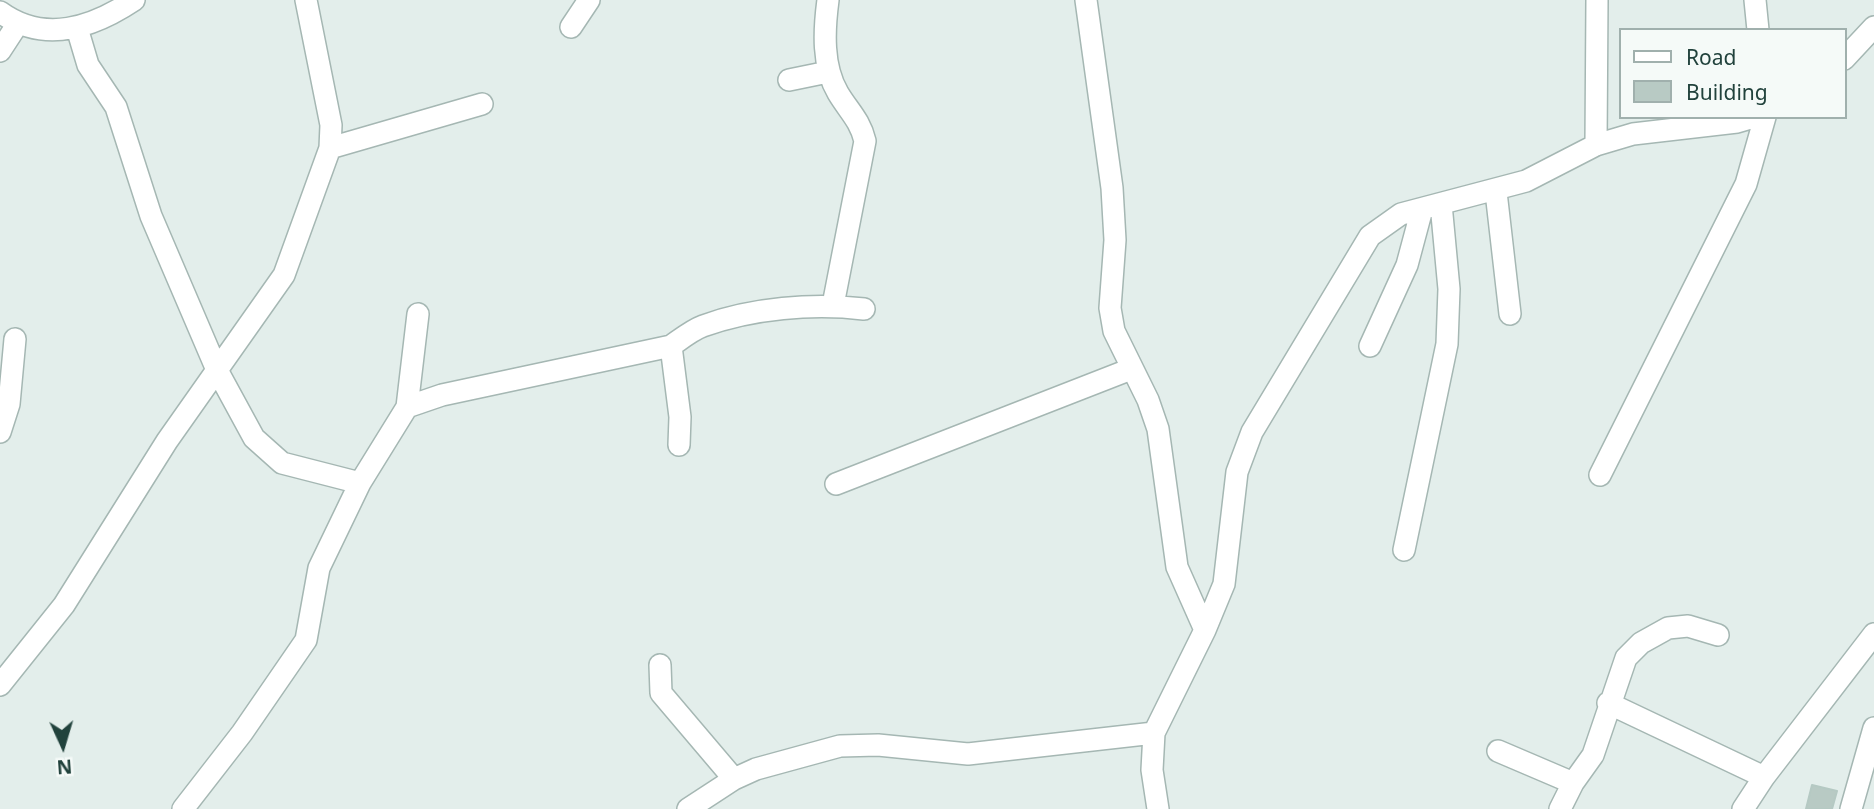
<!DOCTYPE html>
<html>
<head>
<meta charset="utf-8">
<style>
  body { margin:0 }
  #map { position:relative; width:1874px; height:809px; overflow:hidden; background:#e3eeeb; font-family:"Noto Sans",sans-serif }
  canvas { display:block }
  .legend { position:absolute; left:1619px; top:28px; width:228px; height:91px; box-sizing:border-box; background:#f5faf8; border:2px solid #a0b0ad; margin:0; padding:9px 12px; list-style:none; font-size:21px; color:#21423c }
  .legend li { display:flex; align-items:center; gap:14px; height:35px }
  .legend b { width:35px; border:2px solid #a0b0ad }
  .north { position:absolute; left:28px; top:711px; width:70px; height:70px; -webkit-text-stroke:5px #f5faf8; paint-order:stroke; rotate:176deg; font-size:19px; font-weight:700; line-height:28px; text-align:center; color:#21423c }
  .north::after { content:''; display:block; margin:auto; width:24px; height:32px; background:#21423c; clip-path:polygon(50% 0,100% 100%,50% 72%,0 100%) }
</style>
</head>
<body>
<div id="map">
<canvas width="1874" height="809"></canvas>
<ul class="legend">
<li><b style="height:9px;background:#fff"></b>Road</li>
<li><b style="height:19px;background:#b8cac4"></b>Building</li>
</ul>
<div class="north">N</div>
</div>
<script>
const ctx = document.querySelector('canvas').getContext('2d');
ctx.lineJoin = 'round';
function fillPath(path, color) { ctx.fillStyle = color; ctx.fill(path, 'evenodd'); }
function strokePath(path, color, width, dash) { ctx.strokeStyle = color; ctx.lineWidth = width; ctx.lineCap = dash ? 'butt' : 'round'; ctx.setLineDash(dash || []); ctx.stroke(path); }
const building = new Path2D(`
  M 1812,785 L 1837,791 L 1832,809 L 1806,809 Z`);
const minor = new Path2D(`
  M 828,0 C 824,30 822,66 838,93 C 848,110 860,120 865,141 L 833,305
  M 1086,0 L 1112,188 L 1115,240 L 1110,308 L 1114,331 L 1148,400 L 1158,429 L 1177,567 L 1205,630
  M 1755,0 L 1758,30
  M 0,12 C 44,44 92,28 134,0
  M 571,27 L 589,0
  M 77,28 L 88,65 L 116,107 L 151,216 L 217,370 L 254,438 L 282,463 L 360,483
  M 0,51 L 17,25
  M 1844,59 L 1874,27
  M 789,80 L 828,72
  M 1596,145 L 1597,0
  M 330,148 L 482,104
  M 1496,192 L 1510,314
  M 671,346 L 680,417 L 679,445
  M 1370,346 L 1407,265 L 1422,209
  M 407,407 L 418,314
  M 0,432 L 9,404 L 15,339
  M 1600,475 L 1746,184 L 1765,117
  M 836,484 L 1131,369
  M 1404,550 L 1447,344 L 1449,289 L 1441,204
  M 660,665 L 661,693 L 734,779
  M 0,685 L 64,605 L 167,441 L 284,275 L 330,148 L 331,125 L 306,0
  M 1608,703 L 1764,777
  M 1498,751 L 1573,783
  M 183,809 L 242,733 L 306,640 L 319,568 L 360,483 L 407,407 L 442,395 L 671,346 C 681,339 692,330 703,326 C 752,308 813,303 864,309
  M 688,809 L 734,779 L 756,769 L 840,746 L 878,745 L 968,754 L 1154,733
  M 1158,809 L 1152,770 L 1154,733 L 1205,630 L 1224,584 L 1237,472 L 1252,432 L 1370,236 L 1401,214 L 1526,181 L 1596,145 L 1633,134 L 1737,122 L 1754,117
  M 1560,809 L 1573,783 L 1593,755 L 1626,658 L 1641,643 L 1668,628 L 1688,626 L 1718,635
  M 1743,809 L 1764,777 L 1874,634
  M 1851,809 L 1874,728`);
fillPath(building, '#b8cac4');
strokePath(building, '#b5c9c3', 2);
strokePath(minor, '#a5b7b3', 24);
strokePath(minor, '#fff', 21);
</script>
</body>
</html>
